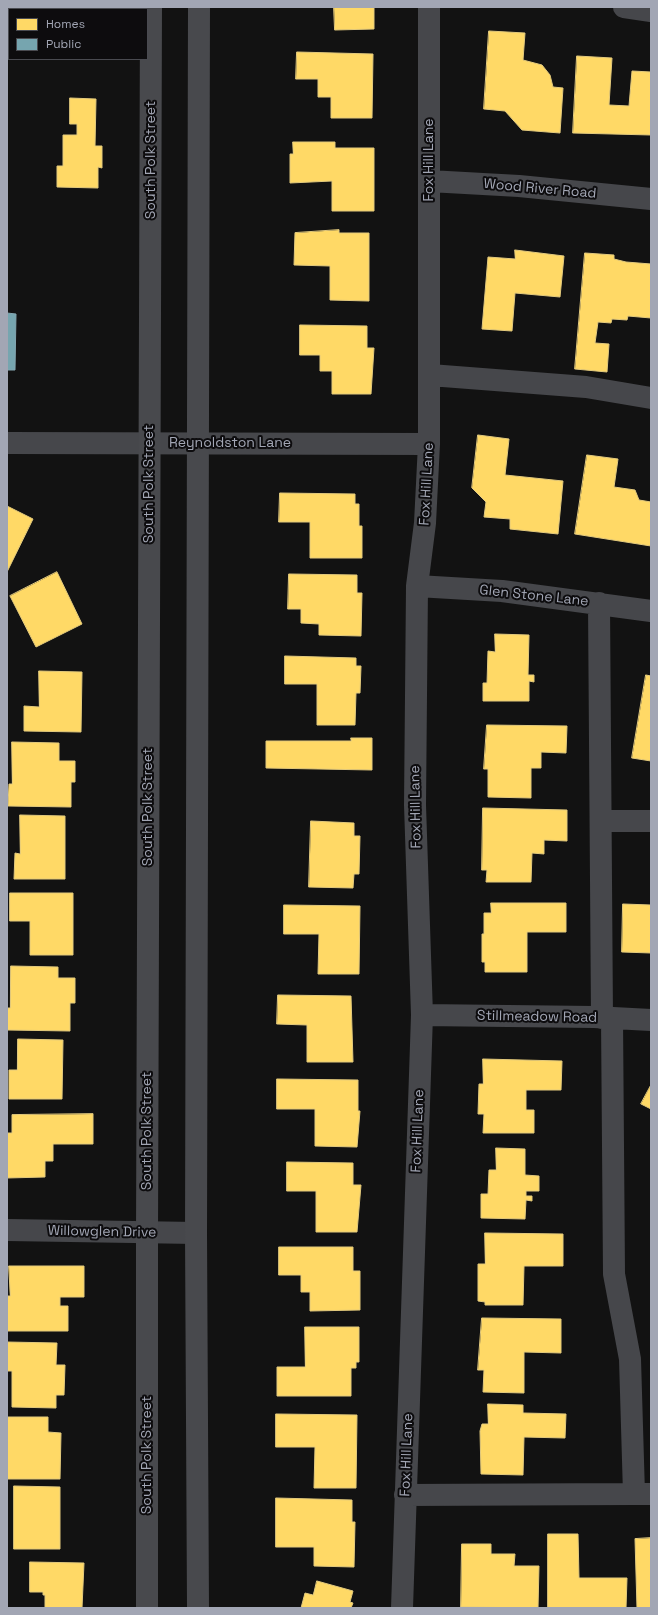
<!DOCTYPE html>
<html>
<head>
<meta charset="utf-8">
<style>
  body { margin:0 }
  #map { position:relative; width:658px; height:1615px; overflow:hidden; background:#121212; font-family:"Space Grotesk",sans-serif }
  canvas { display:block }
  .frame { position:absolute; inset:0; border:8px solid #a2a6b4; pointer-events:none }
  .legend { position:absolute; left:8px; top:8px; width:140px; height:52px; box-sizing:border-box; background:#0d0c0e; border:1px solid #494a50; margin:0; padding:5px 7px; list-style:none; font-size:12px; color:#a2a6b4 }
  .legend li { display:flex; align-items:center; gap:8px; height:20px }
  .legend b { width:20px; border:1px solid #494a50 }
</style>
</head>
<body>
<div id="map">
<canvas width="658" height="1615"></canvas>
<div class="frame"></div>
<ul class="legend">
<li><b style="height:11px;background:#ffd966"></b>Homes</li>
<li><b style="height:11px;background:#76a5af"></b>Public</li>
</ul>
</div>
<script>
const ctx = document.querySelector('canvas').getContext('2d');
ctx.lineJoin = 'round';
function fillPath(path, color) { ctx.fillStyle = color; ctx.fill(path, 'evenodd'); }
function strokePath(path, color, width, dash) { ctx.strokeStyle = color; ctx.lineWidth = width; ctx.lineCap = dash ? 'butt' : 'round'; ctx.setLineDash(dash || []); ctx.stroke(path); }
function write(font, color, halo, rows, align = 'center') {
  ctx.font = font + ' "Space Grotesk",sans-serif'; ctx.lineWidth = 4; ctx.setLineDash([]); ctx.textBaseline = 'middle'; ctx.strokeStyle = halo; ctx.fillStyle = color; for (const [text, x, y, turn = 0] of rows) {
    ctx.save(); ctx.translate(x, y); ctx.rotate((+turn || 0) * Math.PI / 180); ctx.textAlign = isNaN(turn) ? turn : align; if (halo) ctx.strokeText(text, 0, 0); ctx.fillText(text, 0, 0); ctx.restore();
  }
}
const homes = new Path2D(`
  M 334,7 L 374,7 L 374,29 L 335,30 Z
  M 489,31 L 525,33 L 523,60 L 542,65 L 550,75 L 553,87 L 563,88 L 560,133 L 522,130 L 505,111 L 484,109 Z
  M 297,52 L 373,54 L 372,118 L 331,118 L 331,97 L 318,97 L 318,79 L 296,79 Z
  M 577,56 L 612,58 L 609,105 L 629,106 L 632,71 L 651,72 L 651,135 L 573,133 Z
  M 70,98 L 96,99 L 95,146 L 102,146 L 102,168 L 98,167 L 98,188 L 57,187 L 57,166 L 63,166 L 63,135 L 77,135 L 77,124 L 70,124 Z
  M 293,142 L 335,142 L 335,148 L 374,148 L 374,211 L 332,211 L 332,181 L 290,183 L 290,154 L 293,154 Z
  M 339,230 L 339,233 L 369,233 L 369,301 L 330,300 L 330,266 L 294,265 L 295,233 Z
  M 515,250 L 564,256 L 560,297 L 515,293 L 512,331 L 482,329 L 488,257 L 515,259 Z
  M 585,253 L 614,255 L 614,259 L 626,262 L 651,264 L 651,318 L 628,316 L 627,320 L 612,319 L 611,323 L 598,322 L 595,343 L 609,344 L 607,372 L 575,369 Z
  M 300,325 L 367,326 L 367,348 L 374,348 L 371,394 L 332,394 L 332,371 L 320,371 L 320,355 L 300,355 Z
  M 478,435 L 509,439 L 505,475 L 563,481 L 558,534 L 510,529 L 510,519 L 484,517 L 486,502 L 472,488 Z
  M 587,455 L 618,459 L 614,487 L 635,490 L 639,500 L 651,502 L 651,546 L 575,534 Z
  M 280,493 L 355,494 L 355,504 L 359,504 L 359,526 L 362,526 L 362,558 L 310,558 L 310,522 L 279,522 Z
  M 7,506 L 33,519 L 7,572 Z
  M 57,572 L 82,624 L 36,647 L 10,596 Z
  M 289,574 L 357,575 L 357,593 L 362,593 L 361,636 L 319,635 L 319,624 L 301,623 L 301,609 L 288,609 Z
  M 495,634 L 529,635 L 528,675 L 534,675 L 534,682 L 529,681 L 529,701 L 483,701 L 483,683 L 487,683 L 488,651 L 495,652 Z
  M 285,656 L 356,658 L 356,666 L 361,666 L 360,693 L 356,693 L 355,725 L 317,725 L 317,684 L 285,684 Z
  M 39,671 L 82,672 L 81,732 L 24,731 L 24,706 L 39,707 Z
  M 646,675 L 651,676 L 651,761 L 632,758 Z
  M 487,725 L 567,726 L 566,753 L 541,752 L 541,768 L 531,768 L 531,798 L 488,797 L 488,769 L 484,769 Z
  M 351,738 L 372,738 L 372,770 L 266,768 L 266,741 L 351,741 Z
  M 12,742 L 59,743 L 59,761 L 75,761 L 75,782 L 71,782 L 71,807 L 8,806 L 9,784 L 12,784 Z
  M 483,808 L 567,810 L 567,841 L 544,840 L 544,854 L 532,853 L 531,882 L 486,882 L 487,870 L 482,870 Z
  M 20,815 L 65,816 L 65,879 L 14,879 L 15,853 L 20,854 Z
  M 311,821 L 354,823 L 354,836 L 360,836 L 359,874 L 354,874 L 353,888 L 309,887 Z
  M 10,893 L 73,893 L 73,955 L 30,955 L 30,921 L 10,921 Z
  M 491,903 L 566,903 L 566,932 L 527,932 L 527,972 L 485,972 L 485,962 L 482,962 L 482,934 L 484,934 L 484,913 L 491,913 Z
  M 623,904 L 651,905 L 651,953 L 622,952 Z
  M 284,905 L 360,906 L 359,974 L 318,974 L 319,934 L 284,934 Z
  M 11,966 L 58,967 L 58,978 L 75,978 L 75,1003 L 70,1003 L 70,1031 L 7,1030 L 7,1008 L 10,1008 Z
  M 278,995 L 351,996 L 353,1062 L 307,1062 L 307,1025 L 277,1024 Z
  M 18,1039 L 63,1040 L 62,1099 L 9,1099 L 9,1070 L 17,1070 Z
  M 483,1059 L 562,1061 L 561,1090 L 526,1090 L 526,1110 L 534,1110 L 534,1133 L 483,1133 L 484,1114 L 478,1114 L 479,1084 L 483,1084 Z
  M 277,1079 L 358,1080 L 358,1111 L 360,1111 L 357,1147 L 315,1146 L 315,1109 L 277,1109 Z
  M 651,1085 L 651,1109 L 641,1104 Z
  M 93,1114 L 93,1144 L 53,1144 L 53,1161 L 45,1161 L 45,1177 L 7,1178 L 7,1133 L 12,1133 L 12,1115 Z
  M 496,1148 L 525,1149 L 525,1175 L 539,1176 L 539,1191 L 526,1191 L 526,1196 L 532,1196 L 532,1201 L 526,1200 L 525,1219 L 481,1218 L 481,1194 L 488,1194 L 489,1170 L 496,1170 Z
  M 287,1162 L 353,1163 L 353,1185 L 361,1185 L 357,1232 L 316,1232 L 316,1191 L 287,1191 Z
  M 485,1233 L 563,1234 L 563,1266 L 524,1266 L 523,1305 L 485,1305 L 485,1302 L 478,1301 L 478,1264 L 485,1264 Z
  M 279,1247 L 353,1247 L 353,1271 L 360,1271 L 360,1310 L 310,1311 L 310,1292 L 301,1292 L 301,1275 L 279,1275 Z
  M 9,1266 L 84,1266 L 84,1297 L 60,1297 L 60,1306 L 68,1306 L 68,1331 L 7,1331 L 7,1296 L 10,1296 Z
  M 482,1318 L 561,1319 L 561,1353 L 524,1352 L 524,1393 L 483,1392 L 484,1370 L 478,1370 Z
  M 305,1327 L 359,1327 L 359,1362 L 356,1362 L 356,1368 L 351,1368 L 351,1396 L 277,1396 L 277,1367 L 305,1367 Z
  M 7,1342 L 57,1343 L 56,1365 L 65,1365 L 64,1395 L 56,1395 L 56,1408 L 12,1407 L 12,1371 L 7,1371 Z
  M 488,1404 L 523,1405 L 523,1413 L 566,1414 L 565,1438 L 524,1437 L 523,1475 L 481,1474 L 480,1431 L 482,1424 L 488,1424 Z
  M 276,1414 L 357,1415 L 356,1488 L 314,1488 L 315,1447 L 276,1447 Z
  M 7,1417 L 48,1417 L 48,1432 L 61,1433 L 60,1479 L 7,1479 Z
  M 14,1486 L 60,1487 L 60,1549 L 14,1549 Z
  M 276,1498 L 352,1500 L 352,1522 L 355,1522 L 354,1567 L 314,1566 L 314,1547 L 276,1547 Z
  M 548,1534 L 578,1534 L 579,1578 L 627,1578 L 626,1608 L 548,1608 Z
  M 651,1538 L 651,1608 L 637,1608 L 635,1539 Z
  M 462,1544 L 491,1544 L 491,1554 L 515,1554 L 514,1566 L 539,1566 L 538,1608 L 461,1607 Z
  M 30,1562 L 84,1563 L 82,1608 L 45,1608 L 45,1595 L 43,1595 L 43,1592 L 30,1592 Z
  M 317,1581 L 353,1591 L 350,1602 L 353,1603 L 351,1608 L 301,1608 L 305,1593 L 313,1595 Z`);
const public = new Path2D(`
  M 7,313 L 16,314 L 15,370 L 7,370 Z`);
const minor = new Path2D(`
  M 624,7 L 651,11
  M 429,181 L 519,186 L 651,199
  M 430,375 L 586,387 L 651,398
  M 7,443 L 429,444
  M 417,586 L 502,591 L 651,611
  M 599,603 L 602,1018
  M 601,821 L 651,821
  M 422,1015 L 594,1017 L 651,1020
  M 612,1018 L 614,1274 L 630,1359 L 634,1494 L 651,1494
  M 7,1230 L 196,1233
  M 405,1495 L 634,1494
  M 402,1608 L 422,1015 L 415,805 L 417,586 L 425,523 L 429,444 L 429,7`);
const major = new Path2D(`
  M 147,1608 L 147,1233 L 151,7
  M 198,1608 L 196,1233 L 199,7`);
const streetNames = [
  ["South Polk Street",151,160,-90],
  ["Fox Hill Lane",429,160,-90],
  ["Wood River Road",540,189,5],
  ["Reynoldston Lane",230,443],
  ["South Polk Street",149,484,-90],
  ["Fox Hill Lane",427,484,-87],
  ["Glen Stone Lane",534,596,6],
  ["South Polk Street",148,807,-90],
  ["Fox Hill Lane",416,807,-91],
  ["Stillmeadow Road",537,1017,1],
  ["South Polk Street",147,1131,-90],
  ["Fox Hill Lane",418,1131,-88],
  ["Willowglen Drive",102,1232,1],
  ["South Polk Street",147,1455,-90],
  ["Fox Hill Lane",407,1455,-88]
];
fillPath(homes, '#ffd966');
strokePath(homes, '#e3ca7d', 1);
fillPath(public, '#76a5af');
strokePath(public, '#83a5b0', 1);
strokePath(minor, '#46474b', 22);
strokePath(major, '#48494d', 22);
write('14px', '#a2a6b4', '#0d0c0e', streetNames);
</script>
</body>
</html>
